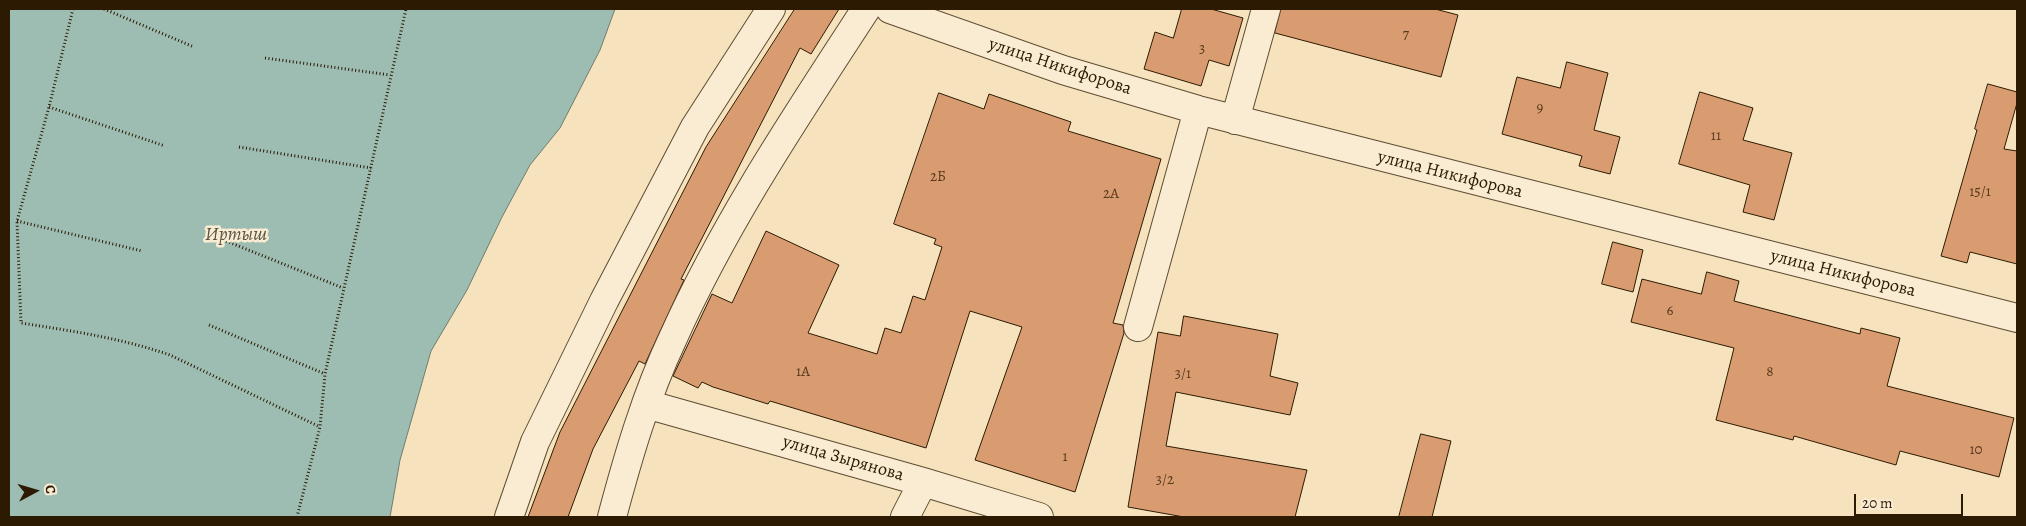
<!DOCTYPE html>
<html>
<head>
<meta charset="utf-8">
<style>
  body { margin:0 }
  #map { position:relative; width:2026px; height:526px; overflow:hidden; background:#f6e2bc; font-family:Alegreya,serif }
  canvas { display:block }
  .frame { position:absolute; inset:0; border:10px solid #2c1a03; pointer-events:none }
  .north { position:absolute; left:10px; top:466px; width:50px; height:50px; -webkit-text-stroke:4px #f9ecd3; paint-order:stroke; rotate:84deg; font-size:14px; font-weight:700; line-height:20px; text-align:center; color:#2c1a03 }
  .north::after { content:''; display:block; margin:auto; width:18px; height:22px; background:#2c1a03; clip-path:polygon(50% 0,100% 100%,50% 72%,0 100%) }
  .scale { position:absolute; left:1854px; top:494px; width:109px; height:22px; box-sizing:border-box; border:2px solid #2c1a03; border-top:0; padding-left:6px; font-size:15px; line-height:18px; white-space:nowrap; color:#2c1a03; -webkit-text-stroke:4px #f9ecd3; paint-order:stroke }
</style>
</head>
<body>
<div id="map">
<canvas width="2026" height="526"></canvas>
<div class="frame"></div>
<div class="north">С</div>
<div class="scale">20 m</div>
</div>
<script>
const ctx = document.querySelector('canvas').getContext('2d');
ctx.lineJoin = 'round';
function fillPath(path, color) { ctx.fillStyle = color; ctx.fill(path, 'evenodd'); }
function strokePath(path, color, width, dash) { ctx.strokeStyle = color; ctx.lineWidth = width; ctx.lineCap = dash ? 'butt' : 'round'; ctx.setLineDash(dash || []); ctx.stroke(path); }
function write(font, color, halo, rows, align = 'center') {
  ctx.font = font + ' Alegreya,serif'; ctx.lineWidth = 5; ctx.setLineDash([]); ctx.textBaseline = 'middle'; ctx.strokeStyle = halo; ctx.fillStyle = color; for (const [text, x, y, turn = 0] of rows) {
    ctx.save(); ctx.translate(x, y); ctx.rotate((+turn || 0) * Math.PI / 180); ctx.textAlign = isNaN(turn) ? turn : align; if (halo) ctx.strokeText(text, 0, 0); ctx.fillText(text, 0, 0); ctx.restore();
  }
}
const water = new Path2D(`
  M 9,9 L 615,9 L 600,50 L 560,128 L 530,165 L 502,217 L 467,290 L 431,351 L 400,460 L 390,517 L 9,517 Z`);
const building = new Path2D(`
  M 795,9 L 839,9 L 811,54 L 800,48 L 681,279 L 684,280 L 645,364 L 639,361 L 593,449 L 568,517 L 528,517 L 560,432 L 706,147 Z
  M 1182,9 L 1211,9 L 1243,18 L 1229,66 L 1209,60 L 1201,86 L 1144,69 L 1155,32 L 1173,38 Z
  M 1281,9 L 1435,9 L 1458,15 L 1441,77 L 1275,33 Z
  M 1567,62 L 1608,73 L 1594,130 L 1620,137 L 1610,174 L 1579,166 L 1582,156 L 1502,134 L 1517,77 L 1560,88 Z
  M 1988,84 L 2017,92 L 2017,103 L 2004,149 L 2017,151 L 2017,264 L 1970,252 L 1967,263 L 1941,256 L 1977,130 L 1975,129 Z
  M 1700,92 L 1753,108 L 1743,140 L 1792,153 L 1774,220 L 1743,212 L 1750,185 L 1679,164 Z
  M 939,93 L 984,109 L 989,94 L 1071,122 L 1068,131 L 1161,159 L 1113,323 L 1123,325 L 1124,333 L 1075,492 L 975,460 L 1022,327 L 970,311 L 926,448 L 770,401 L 768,404 L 713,387 L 702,382 L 698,388 L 673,376 L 712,294 L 732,303 L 766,231 L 839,265 L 808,333 L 877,354 L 885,328 L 901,333 L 913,296 L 925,300 L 942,247 L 934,244 L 936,239 L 894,224 Z
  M 1613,242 L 1643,250 L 1633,292 L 1602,284 Z
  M 1707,272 L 1739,281 L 1734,301 L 1860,334 L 1861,328 L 1900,338 L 1887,386 L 2014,418 L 1999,477 L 1900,451 L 1896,465 L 1794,436 L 1793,440 L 1716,420 L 1734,348 L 1631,322 L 1642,279 L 1701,294 Z
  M 1184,316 L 1278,334 L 1270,376 L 1298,383 L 1290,415 L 1176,392 L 1166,446 L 1307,470 L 1295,517 L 1184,517 L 1128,507 L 1158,332 L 1180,336 Z
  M 1421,434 L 1451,441 L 1432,517 L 1399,517 Z`);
const path = new Path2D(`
  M 73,9 L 49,107 L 17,221 L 21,323 C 72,331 121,338 170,355 L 320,427
  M 104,9 L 194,47
  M 265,58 L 390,75
  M 49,107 L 165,146
  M 239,147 L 371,168
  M 17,221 L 142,251
  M 226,241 L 343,288
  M 209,325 L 325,374
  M 297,517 L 320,427 L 325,374 L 406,9`);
const minor = new Path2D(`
  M 890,9 L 1063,70 L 1198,110 L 2017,318
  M 1235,120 L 1266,9
  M 1138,327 L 1198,110
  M 646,404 L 923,482 L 1039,517
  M 509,517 L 535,442 L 604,301 L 695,127 L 771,9
  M 612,517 C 628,457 646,395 673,338 C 725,222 797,115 866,9
  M 905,517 L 923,482`);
const numberNames = [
  ["7",1406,35],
  ["3",1202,49],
  ["9",1540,108],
  ["11",1716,136],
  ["2Б",938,177],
  ["15/1",1980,192],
  ["2А",1111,194],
  ["6",1670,311],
  ["1А",803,372],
  ["8",1770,372],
  ["3/1",1183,374],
  ["10",1976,450],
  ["1",1065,457],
  ["3/2",1165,480]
];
const streetNames = [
  ["улица Никифорова",1060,67,18],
  ["улица Никифорова",1450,175,14],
  ["улица Никифорова",1843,274,14],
  ["улица Зырянова",843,459,16]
];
const waterNames = [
  ["Иртыш",236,235]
];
fillPath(water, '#9dbdb3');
strokePath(water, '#707c6d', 1);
fillPath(building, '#d99c70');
strokePath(building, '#2c1a03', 1);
strokePath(minor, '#5e4c31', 30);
strokePath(path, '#2c1a03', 3, [1, 2.5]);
strokePath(minor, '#f9ecd3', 28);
write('15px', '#573a1e', null, numberNames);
write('18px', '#2c1a03', '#f9ecd3', streetNames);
write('italic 19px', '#545341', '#f9ecd3', waterNames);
</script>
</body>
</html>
